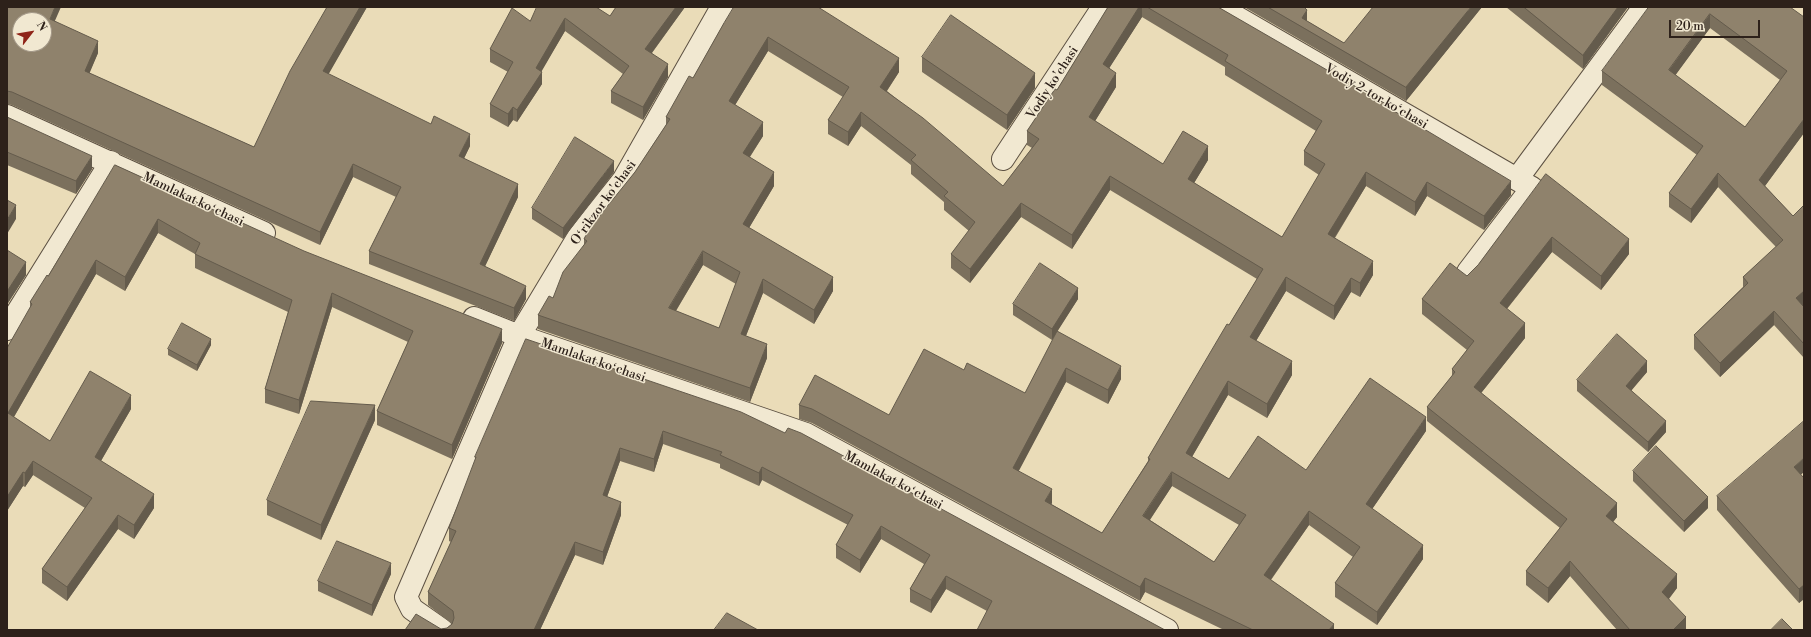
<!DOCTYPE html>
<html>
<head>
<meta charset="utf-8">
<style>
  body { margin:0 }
  #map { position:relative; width:1811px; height:637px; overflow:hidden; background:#eadcb8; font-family:"Libre Bodoni",serif }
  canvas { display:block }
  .frame { position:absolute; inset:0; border:8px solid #2d211a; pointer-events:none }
  .north { position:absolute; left:12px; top:12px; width:40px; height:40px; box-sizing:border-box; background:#f1e8d1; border:1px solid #a39888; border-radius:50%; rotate:59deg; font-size:11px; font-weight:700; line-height:16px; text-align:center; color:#2d211a }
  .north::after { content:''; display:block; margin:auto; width:14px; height:18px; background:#8f2418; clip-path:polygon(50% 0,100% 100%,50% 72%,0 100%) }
  .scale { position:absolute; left:1669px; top:20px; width:91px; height:18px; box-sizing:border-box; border:2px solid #2d211a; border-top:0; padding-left:5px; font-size:12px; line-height:14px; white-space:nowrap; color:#2d211a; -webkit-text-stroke:3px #f1e8d1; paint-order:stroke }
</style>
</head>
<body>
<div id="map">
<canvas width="1811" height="637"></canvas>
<div class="frame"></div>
<div class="north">N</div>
<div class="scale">20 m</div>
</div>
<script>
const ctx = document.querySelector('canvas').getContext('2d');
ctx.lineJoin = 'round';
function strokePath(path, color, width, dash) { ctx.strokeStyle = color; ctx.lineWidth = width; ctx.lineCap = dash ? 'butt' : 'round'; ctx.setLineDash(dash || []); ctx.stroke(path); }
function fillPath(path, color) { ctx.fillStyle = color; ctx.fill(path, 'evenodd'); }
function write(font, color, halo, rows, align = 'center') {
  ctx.font = font + ' "Libre Bodoni",serif'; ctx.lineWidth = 3; ctx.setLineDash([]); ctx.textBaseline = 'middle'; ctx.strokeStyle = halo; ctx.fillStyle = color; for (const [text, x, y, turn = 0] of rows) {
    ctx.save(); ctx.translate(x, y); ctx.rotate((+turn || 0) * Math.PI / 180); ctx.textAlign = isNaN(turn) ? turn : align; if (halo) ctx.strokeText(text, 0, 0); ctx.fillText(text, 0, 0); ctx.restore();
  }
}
const minor = new Path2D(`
  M 1219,7 L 1532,188 L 1468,272
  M 7,116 L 264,233
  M 1003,159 L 1103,7
  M 1517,179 L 1644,7
  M 474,318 L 519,336 L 806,434 L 1167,630
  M 7,329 L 111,162
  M 442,630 L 412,609 L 406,597 L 519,336 L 579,236 L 624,179 L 722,7`);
const wall = new Path2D(`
  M 7,7 L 55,21 L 98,53 L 89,73 L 254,147 L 327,7 L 367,7 L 328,74 L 470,146 L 464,158 L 518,197 L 485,266 L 526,299 L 514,321 L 369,264 L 369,251 L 396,197 L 353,177 L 320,245 L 12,105 L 7,104 Z
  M 616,7 L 685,7 L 652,53 L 668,77 L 643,120 L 611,103 L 611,91 L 623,74 L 565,31 L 541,71 L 542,84 L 517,122 L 513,120 L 508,127 L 490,117 L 490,104 L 508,72 L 490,62 L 490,49 L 530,21 L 610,16 Z
  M 1108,7 L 1218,7 L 1391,109 L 1511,195 L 1484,230 L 1427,196 L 1415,216 L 1366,186 L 1335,238 L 1373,275 L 1360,297 L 1351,292 L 1334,320 L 1286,291 L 1256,341 L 1292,375 L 1267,418 L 1228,395 L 1192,457 L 1229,479 L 1306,470 L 1426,431 L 1372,509 L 1423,559 L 1377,625 L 1335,597 L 1335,583 L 1353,557 L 1309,525 L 1271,580 L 1334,630 L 1224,630 L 1145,592 L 1140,601 L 812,423 L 799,419 L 799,405 L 889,415 L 964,370 L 1025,393 L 1057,333 L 1052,340 L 1013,315 L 1013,304 L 1078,299 L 1057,331 L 1121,379 L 1108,404 L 1066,382 L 1018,471 L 1052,503 L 1051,504 L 1102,533 L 1148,461 L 1148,458 L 1257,279 L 1110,190 L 1072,249 L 1021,217 L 970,283 L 951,268 L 951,254 L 969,231 L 944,210 L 944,202 L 911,174 L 911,165 L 861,126 L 848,146 L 828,134 L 828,120 L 843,97 L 768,51 L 735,105 L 763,136 L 750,157 L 774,186 L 749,228 L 833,291 L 814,324 L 763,293 L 746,336 L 767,358 L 750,402 L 538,329 L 538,315 L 553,298 L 584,245 L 584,239 L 635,172 L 666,125 L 666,117 L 693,78 L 724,23 L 899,72 L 887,91 L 1003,186 L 1032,148 L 1027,145 L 1027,131 L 1057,90 ZM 1142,17 L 1225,67 L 1225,75 L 1316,131 L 1304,151 L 1304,165 L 1319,175 L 1282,237 L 1194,183 L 1208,160 L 1163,164 L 1095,121 L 1116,87 L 1109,68 ZM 703,265 L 736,284 L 719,328 L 676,311 ZM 1172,486 L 1239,525 L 1214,562 L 1150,520 Z
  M 1244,7 L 1304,7 L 1307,21 L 1344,43 L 1482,7 L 1406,101 Z
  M 1506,7 L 1628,7 L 1583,69 Z
  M 1649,7 L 1790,7 L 1804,133 L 1765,186 L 1793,216 L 1804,205 L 1804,305 L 1803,306 L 1804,307 L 1804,358 L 1774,325 L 1720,377 L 1694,349 L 1694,335 L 1743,287 L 1743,277 L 1776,247 L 1718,187 L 1691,223 L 1669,207 L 1669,193 L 1697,155 L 1602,85 L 1602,71 ZM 1710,28 L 1780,80 L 1745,127 L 1675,75 Z
  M 922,57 L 1035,88 L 1007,130 L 922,72 Z
  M 7,117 L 92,169 L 76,194 L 7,165 Z
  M 115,165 L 502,343 L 452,459 L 377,425 L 377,411 L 408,342 L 332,307 L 299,414 L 265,403 L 265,389 L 288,312 L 195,268 L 195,254 L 158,233 L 125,291 L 96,274 L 14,417 L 50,441 L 131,409 L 101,461 L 154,508 L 134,539 L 118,529 L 67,601 L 42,583 L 42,569 L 85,508 L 33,475 L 25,487 L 23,486 L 7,511 L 7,348 L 30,309 L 30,302 L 48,276 Z
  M 614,172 L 563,239 L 532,219 L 532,208 Z
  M 1546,174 L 1629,254 L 1601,290 L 1552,252 L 1507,309 L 1525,338 L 1481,393 L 1617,517 L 1613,522 L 1677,588 L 1669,599 L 1686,630 L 1617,630 L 1570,576 L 1548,603 L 1526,585 L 1526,571 L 1560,528 L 1427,421 L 1427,407 L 1452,376 L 1452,369 L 1467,350 L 1422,314 L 1422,299 L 1467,276 L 1478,265 Z
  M 7,250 L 26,275 L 8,303 L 7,302 Z
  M 526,339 L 1165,630 L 987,611 L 946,589 L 931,613 L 910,602 L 910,589 L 924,564 L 881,539 L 860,573 L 836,558 L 836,545 L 848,525 L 762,480 L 759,486 L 720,468 L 720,464 L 663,444 L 654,472 L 620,461 L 607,497 L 621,515 L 603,565 L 575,555 L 540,630 L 405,630 L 441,629 L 447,628 L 452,624 L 428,605 L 428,592 L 451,542 L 449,541 L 449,528 L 475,462 L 475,457 Z
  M 211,345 L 197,371 L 168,355 L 168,349 Z
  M 1647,372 L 1631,390 L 1666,432 L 1648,452 L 1577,391 L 1577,380 Z
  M 375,420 L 321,540 L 267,515 L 267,500 Z
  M 1633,471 L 1708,508 L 1684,532 L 1633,481 Z
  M 1801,475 L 1804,478 L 1804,599 L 1799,603 L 1717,510 L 1717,496 Z
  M 391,574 L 372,616 L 318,591 L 318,581 Z`);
const shadedWall = new Path2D(`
  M 55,7 L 61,7 L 50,32 L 50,19 Z
  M 360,7 L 367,7 L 323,84 L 323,71 Z
  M 676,7 L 685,7 L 645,62 L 645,49 Z
  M 1139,7 L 1142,7 L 1142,17 L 1103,78 L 1103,64 Z
  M 1471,7 L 1482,7 L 1406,101 L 1406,87 Z
  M 1618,7 L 1628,7 L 1583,69 L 1583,55 Z
  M 1307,10 L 1307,23 L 1302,18 Z
  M 1710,14 L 1710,28 L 1669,84 L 1669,70 Z
  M 565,18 L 565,31 L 536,81 L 536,68 Z
  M 768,37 L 768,51 L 729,115 L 729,101 Z
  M 98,41 L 98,53 L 85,84 L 85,71 Z
  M 899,58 L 899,72 L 880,101 L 880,87 Z
  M 668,64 L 668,77 L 643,120 L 643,107 Z
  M 542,72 L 542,84 L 517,122 L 517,110 Z
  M 1035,73 L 1035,88 L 1007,130 L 1007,115 Z
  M 1116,73 L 1116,87 L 1089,131 L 1089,117 Z
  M 513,107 L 513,120 L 508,127 L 508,114 Z
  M 861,112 L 861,126 L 848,146 L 848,132 Z
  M 1804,119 L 1804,133 L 1759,194 L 1759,180 Z
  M 763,122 L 763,136 L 743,167 L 743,153 Z
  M 470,134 L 470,146 L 459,169 L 459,156 Z
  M 1208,146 L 1208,160 L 1188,193 L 1188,179 Z
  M 92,156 L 92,169 L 76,194 L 76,181 Z
  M 614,161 L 614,172 L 563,239 L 563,228 Z
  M 353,164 L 353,177 L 320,245 L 320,232 Z
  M 774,172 L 774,186 L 743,238 L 743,224 Z
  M 1366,172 L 1366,186 L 1328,248 L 1328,234 Z
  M 1718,173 L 1718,187 L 1691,223 L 1691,209 Z
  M 1110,176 L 1110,190 L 1072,249 L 1072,235 Z
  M 1511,181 L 1511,195 L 1484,230 L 1484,216 Z
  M 1427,182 L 1427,196 L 1415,216 L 1415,202 Z
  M 518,184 L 518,197 L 480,277 L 480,264 Z
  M 1021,203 L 1021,217 L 970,283 L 970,269 Z
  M 16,205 L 16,219 L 7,234 L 7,220 Z
  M 158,219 L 158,233 L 125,291 L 125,277 Z
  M 1552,237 L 1552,252 L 1500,317 L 1500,303 Z
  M 1629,239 L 1629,254 L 1601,290 L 1601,276 Z
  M 703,251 L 703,265 L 669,322 L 669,308 Z
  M 96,260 L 96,274 L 8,427 L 8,413 Z
  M 1373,261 L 1373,275 L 1360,297 L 1360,283 Z
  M 26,262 L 26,275 L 8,303 L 8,290 Z
  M 833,277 L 833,291 L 814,324 L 814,310 Z
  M 1286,277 L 1286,291 L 1250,351 L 1250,337 Z
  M 1351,278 L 1351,292 L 1334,320 L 1334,306 Z
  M 763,279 L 763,293 L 741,348 L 741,334 Z
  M 526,286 L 526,299 L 514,321 L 514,308 Z
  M 1078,288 L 1078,299 L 1052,340 L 1052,329 Z
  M 1804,291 L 1804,305 L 1796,312 L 1796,298 Z
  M 332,293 L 332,307 L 299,414 L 299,400 Z
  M 1774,311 L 1774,325 L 1720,377 L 1720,363 Z
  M 1525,323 L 1525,338 L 1474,402 L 1474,387 Z
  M 502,329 L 502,343 L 452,459 L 452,445 Z
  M 211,339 L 211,345 L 197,371 L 197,365 Z
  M 767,344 L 767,358 L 750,402 L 750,388 Z
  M 1292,361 L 1292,375 L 1267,418 L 1267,404 Z
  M 1647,361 L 1647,372 L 1626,397 L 1626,386 Z
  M 1121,366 L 1121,379 L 1108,404 L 1108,390 Z
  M 1066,368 L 1066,382 L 1013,482 L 1013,468 Z
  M 1228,381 L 1228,395 L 1186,467 L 1186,453 Z
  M 131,395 L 131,409 L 95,471 L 95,457 Z
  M 375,405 L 375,420 L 321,540 L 321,525 Z
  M 1426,417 L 1426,431 L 1366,518 L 1366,504 Z
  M 1666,421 L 1666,432 L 1648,452 L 1648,442 Z
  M 663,431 L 663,444 L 654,472 L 654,459 Z
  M 620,448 L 620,461 L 603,508 L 603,495 Z
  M 1804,458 L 1804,472 L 1794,481 L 1794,467 Z
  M 33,461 L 33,475 L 25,487 L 25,473 Z
  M 762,467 L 762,480 L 759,486 L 759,473 Z
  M 23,472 L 23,486 L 7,511 L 7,497 Z
  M 1172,472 L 1172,486 L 1143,530 L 1143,516 Z
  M 1052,489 L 1052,503 L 1045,515 L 1045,501 Z
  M 154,494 L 154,508 L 134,539 L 134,525 Z
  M 1708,497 L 1708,508 L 1684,532 L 1684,521 Z
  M 621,502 L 621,515 L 603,565 L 603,552 Z
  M 1617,503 L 1617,517 L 1606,531 L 1606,516 Z
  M 1309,511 L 1309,525 L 1264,589 L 1264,575 Z
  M 118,515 L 118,529 L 67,601 L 67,587 Z
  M 881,526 L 881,539 L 860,573 L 860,560 Z
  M 575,542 L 575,555 L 540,630 L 534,630 Z
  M 1423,545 L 1423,559 L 1377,625 L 1377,612 Z
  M 1570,561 L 1570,576 L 1548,603 L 1548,588 Z
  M 391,563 L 391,574 L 372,616 L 372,605 Z
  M 1677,574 L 1677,588 L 1662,607 L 1662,592 Z
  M 946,576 L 946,589 L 931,613 L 931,600 Z
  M 1145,578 L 1145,592 L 1140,601 L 1140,587 Z
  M 1804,585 L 1804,599 L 1799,603 L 1799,589 Z
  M 1686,617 L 1686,630 L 1673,630 Z
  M 1334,624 L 1334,630 L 1329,630 Z`);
const building = new Path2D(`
  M 7,7 L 55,7 L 50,19 L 98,41 L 85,71 L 254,147 L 290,71 L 327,7 L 360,7 L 323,71 L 431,124 L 434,116 L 470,134 L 459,156 L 518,184 L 480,264 L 526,286 L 514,308 L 369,251 L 401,187 L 353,164 L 320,232 L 12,92 L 7,91 ZM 20,20 L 44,20 L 44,44 L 20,44 Z
  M 537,7 L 596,7 L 610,16 L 616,7 L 676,7 L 645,49 L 668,64 L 643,107 L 611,91 L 629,66 L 565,18 L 536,68 L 542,72 L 517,110 L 513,107 L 508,114 L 490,104 L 513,62 L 490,49 L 512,8 L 530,21 Z
  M 734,7 L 818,7 L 899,58 L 880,87 L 923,118 L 1003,186 L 1039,139 L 1027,131 L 1055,89 L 1057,90 L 1108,7 L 1139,7 L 1103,64 L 1116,73 L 1089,117 L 1163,164 L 1183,131 L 1208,146 L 1188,179 L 1282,237 L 1325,164 L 1304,151 L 1322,121 L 1225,61 L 1228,55 L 1147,7 L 1218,7 L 1391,107 L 1389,108 L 1511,181 L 1484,216 L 1427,182 L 1415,202 L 1366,172 L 1328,234 L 1373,261 L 1360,283 L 1351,278 L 1334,306 L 1286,277 L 1250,337 L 1292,361 L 1267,404 L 1228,381 L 1186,453 L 1229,479 L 1258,436 L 1306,470 L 1370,378 L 1426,417 L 1366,504 L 1423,545 L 1377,612 L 1335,583 L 1360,547 L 1309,511 L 1264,575 L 1334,624 L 1329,630 L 1253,630 L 1145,578 L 1140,587 L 812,409 L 799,405 L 815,375 L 889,415 L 924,349 L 964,370 L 967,363 L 1025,393 L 1057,331 L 1121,366 L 1108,390 L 1066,368 L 1013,468 L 1052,489 L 1045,501 L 1102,533 L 1150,459 L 1148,458 L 1227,324 L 1229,325 L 1263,269 L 1110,176 L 1072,235 L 1021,203 L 970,269 L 951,254 L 975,222 L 944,196 L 948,192 L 911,160 L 916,155 L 861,112 L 848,132 L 828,120 L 849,87 L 768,37 L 729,101 L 763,122 L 743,153 L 774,172 L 743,224 L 833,277 L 814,310 L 763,279 L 741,334 L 767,344 L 750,388 L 538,315 L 549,296 L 553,298 L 563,272 L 587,241 L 584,239 L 589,229 L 635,172 L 670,119 L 666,117 L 689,76 L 693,78 L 724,23 ZM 703,251 L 740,272 L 719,328 L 669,308 ZM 1172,472 L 1246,515 L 1214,562 L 1143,516 Z
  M 1268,7 L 1304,7 L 1307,10 L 1302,18 L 1344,43 L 1373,7 L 1471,7 L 1406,87 Z
  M 1524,7 L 1618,7 L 1583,55 Z
  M 1649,7 L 1790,7 L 1804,17 L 1804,119 L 1759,180 L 1793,216 L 1804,205 L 1804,291 L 1796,298 L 1804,307 L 1804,344 L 1774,311 L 1720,363 L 1694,335 L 1748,283 L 1743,277 L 1783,240 L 1718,173 L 1691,209 L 1669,193 L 1703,146 L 1602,71 ZM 1710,14 L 1787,71 L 1745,127 L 1669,70 Z
  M 951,15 L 1035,73 L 1007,115 L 922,57 Z
  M 7,117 L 92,156 L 76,181 L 7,152 Z
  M 575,137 L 614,161 L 563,228 L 532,208 Z
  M 115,165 L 304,251 L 502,329 L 452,445 L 377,411 L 413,331 L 332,293 L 299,400 L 265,389 L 292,300 L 195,254 L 200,243 L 158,219 L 125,277 L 96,260 L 8,413 L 50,441 L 90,371 L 131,395 L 95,457 L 154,494 L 134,525 L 118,515 L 67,587 L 42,569 L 92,498 L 33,461 L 25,473 L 23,472 L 7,497 L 7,348 L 32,304 L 30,302 L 47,275 L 48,276 Z
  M 1546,174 L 1629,239 L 1601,276 L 1552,237 L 1500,303 L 1525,323 L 1474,387 L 1617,503 L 1606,516 L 1677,574 L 1662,592 L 1686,617 L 1673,630 L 1630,630 L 1570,561 L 1548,588 L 1526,571 L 1567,519 L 1427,407 L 1455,372 L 1452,369 L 1474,341 L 1422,299 L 1450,263 L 1467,276 L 1478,265 Z
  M 7,200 L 16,205 L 7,220 Z
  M 7,250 L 26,262 L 8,290 L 7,289 Z
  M 1040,263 L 1078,288 L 1052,329 L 1013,304 Z
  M 182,323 L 211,339 L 197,365 L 168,349 Z
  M 1617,334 L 1647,361 L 1626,386 L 1666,421 L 1648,442 L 1577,380 Z
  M 526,339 L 741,412 L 785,433 L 788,428 L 801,433 L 1165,630 L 977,630 L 992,601 L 946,576 L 931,600 L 910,589 L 930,555 L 881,526 L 860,560 L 836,545 L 853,515 L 762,467 L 759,473 L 720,455 L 722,452 L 663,431 L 654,459 L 620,448 L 603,495 L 621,502 L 603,552 L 575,542 L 534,630 L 405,630 L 416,614 L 441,629 L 447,628 L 452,624 L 454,618 L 453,611 L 428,592 L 456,531 L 449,528 L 476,457 L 475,457 Z
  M 311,401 L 375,405 L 321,525 L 267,500 Z
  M 1804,421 L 1804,458 L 1794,467 L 1804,478 L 1804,585 L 1799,589 L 1717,496 Z
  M 1656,446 L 1708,497 L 1684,521 L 1633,471 Z
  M 337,541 L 391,563 L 372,605 L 318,581 Z
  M 727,613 L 758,630 L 714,630 Z
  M 1782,619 L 1793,630 L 1771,630 Z`);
const streetNames = [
  ["Vodiy ko'chasi",1053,83,-57],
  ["Vodiy 2-tor ko‘chasi",1376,97,30],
  ["Mamlakat koʻchasi",193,200,25],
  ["Oʻrikzor ko'chasi",604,203,-54],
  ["Mamlakat koʻchasi",593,361,19],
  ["Mamlakat koʻchasi",893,481,28]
];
strokePath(minor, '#5c5042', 24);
strokePath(minor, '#f1e8d1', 22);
fillPath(wall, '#7b705d');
fillPath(shadedWall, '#645b4c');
fillPath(building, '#8f826c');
strokePath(building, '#645b4c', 1);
write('13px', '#2d211a', '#f1e8d1', streetNames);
</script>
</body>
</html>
